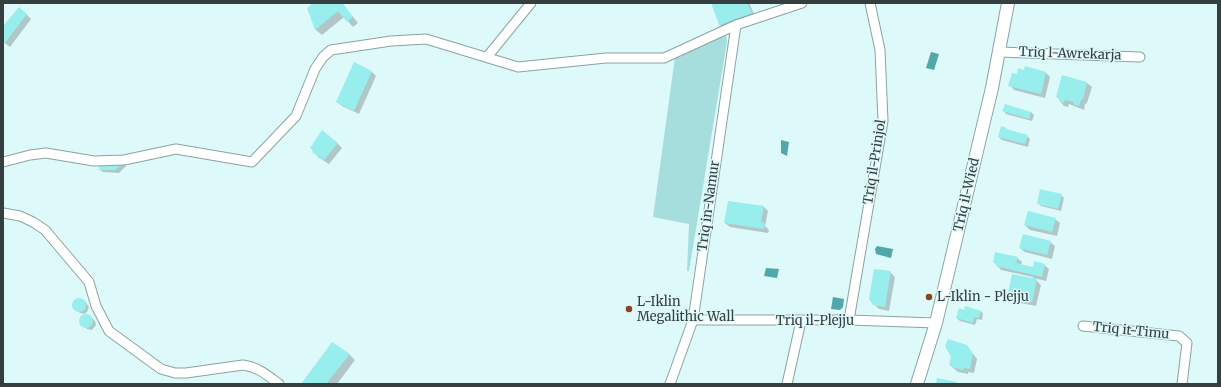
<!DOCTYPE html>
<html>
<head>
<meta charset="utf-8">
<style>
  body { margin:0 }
  #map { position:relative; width:1221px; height:387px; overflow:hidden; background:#def9f9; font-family:Merriweather,serif }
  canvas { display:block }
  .frame { position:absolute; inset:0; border:4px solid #353f3f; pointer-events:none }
</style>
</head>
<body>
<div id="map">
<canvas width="1221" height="387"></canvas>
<div class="frame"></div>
</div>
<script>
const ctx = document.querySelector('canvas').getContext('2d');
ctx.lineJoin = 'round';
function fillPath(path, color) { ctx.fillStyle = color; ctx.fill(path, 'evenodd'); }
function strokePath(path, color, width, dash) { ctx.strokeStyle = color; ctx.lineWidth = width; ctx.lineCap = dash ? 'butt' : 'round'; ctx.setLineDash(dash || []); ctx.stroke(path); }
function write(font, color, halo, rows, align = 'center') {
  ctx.font = font + ' Merriweather,serif'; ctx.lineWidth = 3; ctx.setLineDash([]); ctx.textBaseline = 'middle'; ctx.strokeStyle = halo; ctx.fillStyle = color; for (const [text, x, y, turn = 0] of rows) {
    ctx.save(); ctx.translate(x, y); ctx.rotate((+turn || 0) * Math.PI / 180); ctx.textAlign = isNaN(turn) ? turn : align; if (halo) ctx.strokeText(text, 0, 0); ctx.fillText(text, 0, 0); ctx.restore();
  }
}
const green = new Path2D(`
  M 726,33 L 727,42 L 689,271 L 687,271 L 689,224 L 653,217 L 675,57 L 679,57 Z`);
const water = new Path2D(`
  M 931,52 L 939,54 L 934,70 L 926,68 Z
  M 781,140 L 789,142 L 787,156 L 781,153 Z
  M 877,246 L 893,249 L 891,258 L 876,254 L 875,249 Z
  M 766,268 L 779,269 L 777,278 L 764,276 Z
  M 833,297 L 844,299 L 843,307 L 840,310 L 831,309 Z`);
const shadow = new Path2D(`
  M 314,3 L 342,3 L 358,23 L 353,27 L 344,17 L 322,35 L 316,30 L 308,8 Z
  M 712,3 L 749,3 L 756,18 L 725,29 L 720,25 Z
  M 26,14 L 31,19 L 10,47 L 3,42 L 3,28 Z
  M 354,63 L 372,72 L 376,76 L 359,114 L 342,106 L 337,102 Z
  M 1025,68 L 1046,73 L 1050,77 L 1045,98 L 1014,90 L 1010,85 L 1025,71 Z
  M 1062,77 L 1087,83 L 1092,87 L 1087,103 L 1085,104 L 1084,110 L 1069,104 L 1068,107 L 1064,106 L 1060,101 L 1060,100 L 1057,97 Z
  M 1004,111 L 1031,112 L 1034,115 L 1032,121 L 1006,114 Z
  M 1006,129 L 1008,131 L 1027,136 L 1030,139 L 1028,147 L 1002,140 L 999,137 Z
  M 337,143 L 342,148 L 329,164 L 318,157 L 311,148 Z
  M 124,163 L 126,166 L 119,173 L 103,172 L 100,170 Z
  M 1061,195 L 1064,198 L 1061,211 L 1041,206 L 1038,203 Z
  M 764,207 L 768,211 L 765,226 L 769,230 L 768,233 L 730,227 L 725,223 Z
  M 1055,219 L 1060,223 L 1057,236 L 1030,230 L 1025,225 Z
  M 1050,242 L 1055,246 L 1052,259 L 1025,252 L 1020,248 Z
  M 1017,258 L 1022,262 L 1021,265 L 1034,268 L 1044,265 L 1049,269 L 1046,281 L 1034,278 L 1041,285 L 1036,306 L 1015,302 L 1009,293 L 1033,279 L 1033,277 L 1001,270 L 994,262 Z
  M 890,272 L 895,277 L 889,311 L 879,309 L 874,304 Z
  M 80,299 L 84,300 L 89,307 L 87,312 L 84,314 L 78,312 L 75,309 L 74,303 L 76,300 Z
  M 965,311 L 981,311 L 983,314 L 982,320 L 977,319 L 975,325 L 960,321 L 957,318 Z
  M 89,315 L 95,321 L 96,325 L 92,330 L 87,329 L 81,323 L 81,319 L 83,316 Z
  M 967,346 L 977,359 L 974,373 L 968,372 L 968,374 L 958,372 L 950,365 Z
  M 349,354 L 355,360 L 337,384 L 302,384 Z`);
const building = new Path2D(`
  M 313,3 L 342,3 L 353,17 L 347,22 L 338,11 L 315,30 L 307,8 Z
  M 711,3 L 747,3 L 752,13 L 719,25 Z
  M 19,7 L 27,14 L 5,43 L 3,42 L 3,26 Z
  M 354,62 L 372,71 L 354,111 L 336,102 Z
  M 1025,66 L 1046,72 L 1041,94 L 1008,86 L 1012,73 L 1017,74 L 1018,68 L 1024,70 Z
  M 1062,75 L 1087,82 L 1083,99 L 1081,100 L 1079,106 L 1073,104 L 1074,102 L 1065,100 L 1064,103 L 1059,101 L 1059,98 L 1056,97 Z
  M 1005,104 L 1031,112 L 1029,119 L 1002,111 Z
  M 1001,126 L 1007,128 L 1006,129 L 1028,135 L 1025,144 L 998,137 Z
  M 322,130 L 338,143 L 324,160 L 312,152 L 314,150 L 310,148 Z
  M 124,162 L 115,170 L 99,170 L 99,163 Z
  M 1040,189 L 1062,194 L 1058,209 L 1037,204 Z
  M 728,201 L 764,206 L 761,221 L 765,224 L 764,229 L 724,223 Z
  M 1028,211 L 1056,218 L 1052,232 L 1024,225 Z
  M 1023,234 L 1051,241 L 1047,255 L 1019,248 Z
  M 995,252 L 1018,257 L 1016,263 L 1033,267 L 1034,261 L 1045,264 L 1042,277 L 996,266 L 996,263 L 993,263 Z
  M 874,269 L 891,271 L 885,307 L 873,305 L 869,299 Z
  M 1012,274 L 1037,279 L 1032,302 L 1010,297 L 1011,294 L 1008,293 Z
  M72 305a7 7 0 1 1 14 0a7 7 0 1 1-14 0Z
  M 965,306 L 981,311 L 979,318 L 974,317 L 973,323 L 956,318 L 959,308 L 964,310 Z
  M79 321a7 7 0 1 1 14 0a7 7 0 1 1-14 0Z
  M 948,339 L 967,345 L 973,354 L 970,369 L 964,368 L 963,370 L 952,367 L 953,366 L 949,365 L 951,357 L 945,346 Z
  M 332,342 L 350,354 L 326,384 L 301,384 Z
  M 937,378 L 957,382 L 956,384 L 936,384 Z`);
const street = new Path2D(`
  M 999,52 L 1140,57
  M 487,57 L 531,3
  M 3,162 L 30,155 L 46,153 L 94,161 L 124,160 L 176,149 L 252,162 L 296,116 L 315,69 L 323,57 L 331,50 L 391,41 L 426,39 L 518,67 L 606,58 L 664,58 L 736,25 L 802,3
  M 3,213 L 20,216 L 33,222 L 45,230 L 89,282 L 96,306 L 109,331 L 161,369 L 175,373 L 186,373 L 243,365 C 258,367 267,375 279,384
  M 693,320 L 849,320 L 936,323
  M 849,320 L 883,121 L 880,50 L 870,3
  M 1083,326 L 1179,336 L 1187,343 L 1182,384
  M 670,384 L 693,320 L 736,25
  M 787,384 L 801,321`);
const secondary = new Path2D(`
  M 917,384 L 936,323 L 992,88 L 1008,3`);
const markers = [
  [929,297,4,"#89431e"],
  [629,309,4,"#89431e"]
];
const streetNames = [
  ["Triq l-Awrekarja",1070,54,2],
  ["Triq il-Prinjol",875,162,-81],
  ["Triq il-Wied",967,195,-77],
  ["Triq in-Namur",709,206,-82],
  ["Triq il-Plejju",815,321],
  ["Triq it-Timu",1131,331,6]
];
const poiNames = [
  ["L-Iklin - Plejju",937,297],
  ["L-Iklin",637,302],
  ["Megalithic Wall",637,317]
];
fillPath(green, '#a6dede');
fillPath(water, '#52a7a8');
fillPath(shadow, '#0003');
fillPath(building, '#98eded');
strokePath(street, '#8aa3a3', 11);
strokePath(secondary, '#8aa3a3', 14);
strokePath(street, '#fff', 9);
strokePath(secondary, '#fff', 12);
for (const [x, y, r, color] of markers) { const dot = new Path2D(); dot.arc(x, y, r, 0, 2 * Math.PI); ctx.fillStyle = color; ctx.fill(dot); strokePath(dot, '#def9f9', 1.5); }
write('13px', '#353f3f', '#def9f9', streetNames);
write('13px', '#353f3f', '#def9f9', poiNames, 'left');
</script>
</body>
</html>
